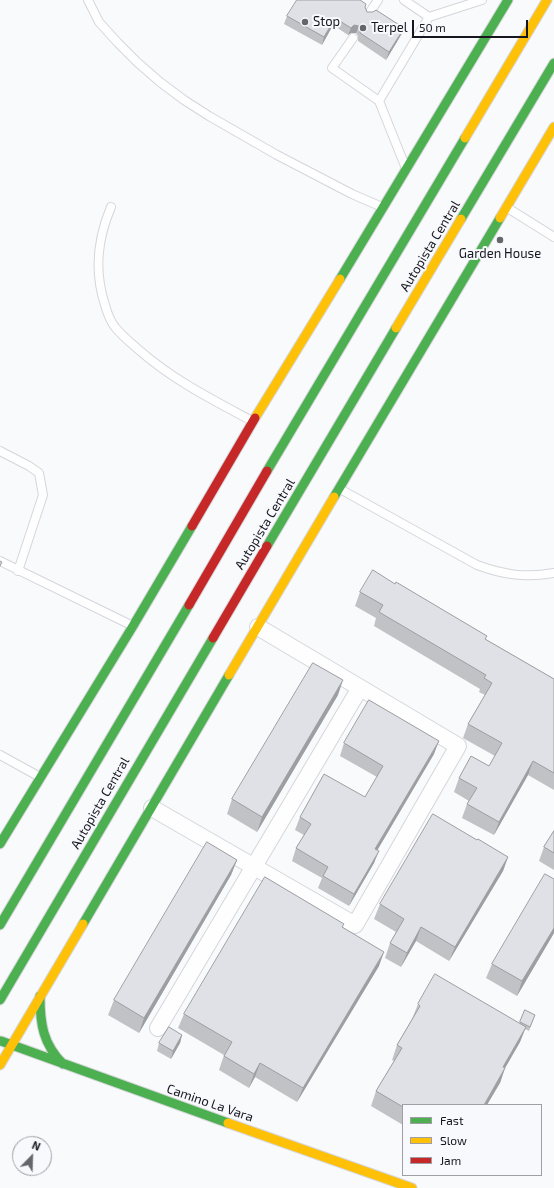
<!DOCTYPE html>
<html>
<head>
<meta charset="utf-8">
<style>
  body { margin:0 }
  #map { position:relative; width:554px; height:1188px; overflow:hidden; background:#f9fafc; font-family:"Exo 2",sans-serif }
  canvas { display:block }
  .legend { position:absolute; left:402px; top:1104px; width:140px; height:72px; box-sizing:border-box; background:#f8f9fd; border:1px solid #9e9ea4; margin:0; padding:5px 7px; list-style:none; font-size:12px; color:#16161e }
  .legend li { display:flex; align-items:center; gap:8px; height:20px }
  .legend b { width:20px; border:1px solid #9e9ea4 }
  .north { position:absolute; left:12px; top:1136px; width:40px; height:40px; box-sizing:border-box; background:#f8f9fd; border:1px solid #9e9ea4; border-radius:50%; rotate:23deg; font-size:11px; font-weight:700; line-height:16px; text-align:center; color:#16161e }
  .north::after { content:''; display:block; margin:auto; width:14px; height:18px; background:#65666c; clip-path:polygon(50% 0,100% 100%,50% 72%,0 100%) }
  .scale { position:absolute; left:412px; top:20px; width:116px; height:18px; box-sizing:border-box; border:2px solid #16161e; border-top:0; padding-left:5px; font-size:12px; line-height:14px; white-space:nowrap; color:#16161e; -webkit-text-stroke:3px #f8f9fd; paint-order:stroke }
</style>
</head>
<body>
<div id="map">
<canvas width="554" height="1188"></canvas>
<ul class="legend">
<li><b style="height:5px;background:#4caf50"></b>Fast</li>
<li><b style="height:5px;background:#ffc107"></b>Slow</li>
<li><b style="height:5px;background:#c62828"></b>Jam</li>
</ul>
<div class="north">N</div>
<div class="scale">50 m</div>
</div>
<script>
const ctx = document.querySelector('canvas').getContext('2d');
ctx.lineJoin = 'round';
function strokePath(path, color, width, dash) { ctx.strokeStyle = color; ctx.lineWidth = width; ctx.lineCap = dash ? 'butt' : 'round'; ctx.setLineDash(dash || []); ctx.stroke(path); }
function fillPath(path, color) { ctx.fillStyle = color; ctx.fill(path, 'evenodd'); }
function write(font, color, halo, rows, align = 'center') {
  ctx.font = font + ' "Exo 2",sans-serif'; ctx.lineWidth = 4; ctx.setLineDash([]); ctx.textBaseline = 'middle'; ctx.strokeStyle = halo; ctx.fillStyle = color; for (const [text, x, y, turn = 0] of rows) {
    ctx.save(); ctx.translate(x, y); ctx.rotate((+turn || 0) * Math.PI / 180); ctx.textAlign = isNaN(turn) ? turn : align; if (halo) ctx.strokeText(text, 0, 0); ctx.fillText(text, 0, 0); ctx.restore();
  }
}
const lane = new Path2D(`
  M 88,0 L 99,22 L 118,43 L 137,62 L 160,82 L 184,100 L 209,116 L 277,155 L 352,194 L 382,207
  M 404,0 L 429,17
  M 368,15 L 378,0
  M 353,38 L 332,68 L 379,101
  M 405,166 L 379,101 L 429,17 L 482,0
  M 111,207 C 97,240 94,271 105,305 C 107,312 110,321 115,327 C 122,336 131,343 139,350 C 173,380 213,400 252,421
  M 506,207 L 554,237
  M 0,451 L 29,466 L 39,473 L 43,495 L 18,571
  M 340,489 L 477,565 C 504,575 526,578 554,573
  M 0,561 L 133,626
  M 0,755 L 40,777`);
const street = new Path2D(`
  M 152,808 L 355,925 L 458,746 L 258,627
  M 158,1028 L 360,688`);
const fast = new Path2D(`
  M 461,219 L 554,63
  M 340,279 L 508,0
  M 267,471 L 465,138
  M 334,497 L 500,218
  M 267,546 L 396,328
  M 0,844 L 133,626 L 192,526
  M 83,924 L 229,675
  M 0,925 L 189,605
  M 40,996 C 40,1024 43,1044 63,1064
  M 0,1000 L 213,638
  M 1,1041 L 228,1123`);
const slow = new Path2D(`
  M 465,138 L 547,0
  M 500,218 L 554,127
  M 396,328 L 461,219
  M 255,418 L 340,279
  M 229,675 L 334,497
  M 0,1065 L 83,924
  M 228,1123 L 412,1188`);
const jam = new Path2D(`
  M 192,526 L 255,418
  M 189,605 L 267,471
  M 213,638 L 267,546`);
const wall = new Path2D(`
  M 365,7 L 367,12 L 404,28 L 401,35 L 386,60 L 358,41 L 358,36 L 356,33 L 351,33 L 348,35 L 333,25 L 322,45 L 284,24 L 287,16 Z
  M 395,584 L 487,636 L 485,639 L 554,679 L 554,790 L 528,775 L 494,835 L 462,818 L 467,804 L 469,801 L 454,792 L 459,778 L 489,766 L 495,756 L 463,738 L 468,724 L 485,695 L 479,692 L 480,689 L 374,626 L 376,618 L 355,606 L 360,592 Z
  M 338,695 L 257,832 L 227,814 L 232,799 Z
  M 344,743 L 434,754 L 377,850 L 374,863 L 349,906 L 318,888 L 322,878 L 292,861 L 296,848 L 304,835 L 295,830 L 300,817 L 365,797 L 377,777 L 340,756 Z
  M 554,831 L 554,870 L 539,861 L 544,847 Z
  M 477,840 L 508,857 L 503,871 L 449,961 L 416,941 L 401,967 L 385,958 L 390,943 L 396,932 L 374,919 L 380,904 Z
  M 237,860 L 231,875 L 139,1033 L 108,1015 L 114,1000 Z
  M 554,879 L 554,933 L 517,996 L 486,978 L 492,964 Z
  M 343,927 L 379,966 L 297,1102 L 255,1077 L 249,1088 L 219,1070 L 224,1055 L 178,1028 L 184,1014 Z
  M 418,1004 L 519,1024 L 525,1010 L 535,1015 L 529,1031 L 525,1029 L 520,1042 L 505,1068 L 500,1083 L 403,1105 L 403,1125 L 371,1106 L 376,1091 L 394,1061 L 392,1060 L 397,1045 L 412,1019 Z
  M 182,1035 L 180,1043 L 171,1059 L 157,1051 L 159,1043 Z`);
const shadedWall = new Path2D(`
  M 335,18 L 333,25 L 322,45 L 324,37 Z
  M 354,25 L 359,26 L 356,33 L 351,33 L 348,35 L 351,28 Z
  M 404,28 L 401,35 L 386,60 L 389,52 Z
  M 343,680 L 338,695 L 257,832 L 262,817 Z
  M 439,741 L 434,754 L 371,861 L 375,849 Z
  M 533,761 L 528,775 L 494,835 L 499,822 Z
  M 379,851 L 374,863 L 349,906 L 354,894 Z
  M 508,857 L 503,871 L 449,961 L 455,947 Z
  M 237,860 L 231,875 L 139,1033 L 144,1018 Z
  M 421,927 L 416,941 L 401,967 L 407,953 Z
  M 554,928 L 554,933 L 517,996 L 522,981 Z
  M 384,952 L 379,966 L 297,1102 L 303,1088 Z
  M 526,1027 L 520,1042 L 497,1082 L 503,1067 Z
  M 182,1035 L 180,1043 L 171,1059 L 173,1051 Z
  M 260,1063 L 255,1077 L 249,1088 L 254,1074 Z
  M 505,1068 L 500,1083 L 487,1105 L 484,1105 Z`);
const building = new Path2D(`
  M 297,0 L 360,0 L 366,4 L 365,7 L 367,12 L 373,12 L 376,10 L 404,28 L 389,52 L 360,33 L 361,28 L 359,26 L 354,25 L 351,28 L 335,18 L 324,37 L 287,16 Z
  M 0,561 L 2,562 L 0,566 Z
  M 373,570 L 395,584 L 396,582 L 487,636 L 485,639 L 554,679 L 554,773 L 533,761 L 499,822 L 467,804 L 477,788 L 459,778 L 471,756 L 489,766 L 502,743 L 468,724 L 492,683 L 484,678 L 486,675 L 379,612 L 383,605 L 360,592 Z
  M 313,663 L 343,680 L 262,817 L 232,799 Z
  M 369,700 L 439,741 L 375,849 L 379,851 L 354,894 L 323,876 L 328,867 L 296,848 L 311,824 L 300,817 L 324,774 L 365,797 L 383,766 L 344,743 Z
  M 433,814 L 477,840 L 478,839 L 508,857 L 455,947 L 421,927 L 407,953 L 390,943 L 404,919 L 380,904 Z
  M 554,831 L 554,853 L 544,847 Z
  M 207,842 L 237,860 L 144,1018 L 114,1000 Z
  M 545,874 L 554,879 L 554,928 L 522,981 L 492,964 Z
  M 265,877 L 344,924 L 342,927 L 384,952 L 303,1088 L 260,1063 L 254,1074 L 224,1056 L 232,1042 L 184,1014 Z
  M 435,974 L 526,1027 L 503,1067 L 505,1068 L 484,1105 L 403,1105 L 403,1107 L 376,1091 L 402,1048 L 397,1045 L 420,1006 L 418,1004 Z
  M 525,1010 L 535,1015 L 530,1027 L 520,1022 Z
  M 169,1027 L 182,1035 L 173,1051 L 159,1043 Z`);
const markers = [
  [305,22,4,"#65666c"],
  [363,28,4,"#65666c"],
  [500,240,4,"#65666c"]
];
const poiNames = [
  ["Stop",313,22],
  ["Terpel",371,28],
  ["Garden House",500,254,"center"]
];
const streetNames = [
  ["Autopista Central",430,246,-59],
  ["Autopista Central",265,524,-59],
  ["Autopista Central",100,803,-60],
  ["Camino La Vara",210,1103,19]
];
strokePath(lane, '#d5d6da', 10);
strokePath(street, '#d5d6da', 18);
strokePath(fast, '#d5d6da', 11);
strokePath(slow, '#d5d6da', 11);
strokePath(jam, '#d5d6da', 11);
strokePath(lane, '#fefeff', 8);
strokePath(street, '#fefeff', 16);
strokePath(fast, '#4caf50', 9);
strokePath(slow, '#ffc107', 9);
strokePath(jam, '#c62828', 9);
fillPath(wall, '#c1c2c6');
fillPath(shadedWall, '#9d9ea1');
fillPath(building, '#e0e1e6');
strokePath(building, '#9d9ea1', 1);
for (const [x, y, r, color] of markers) { const dot = new Path2D(); dot.arc(x, y, r, 0, 2 * Math.PI); ctx.fillStyle = color; ctx.fill(dot); strokePath(dot, '#f8f9fd', 1.5); }
write('13px', '#16161e', '#f8f9fd', poiNames, 'left');
write('13px', '#16161e', '#f8f9fd', streetNames);
</script>
</body>
</html>
